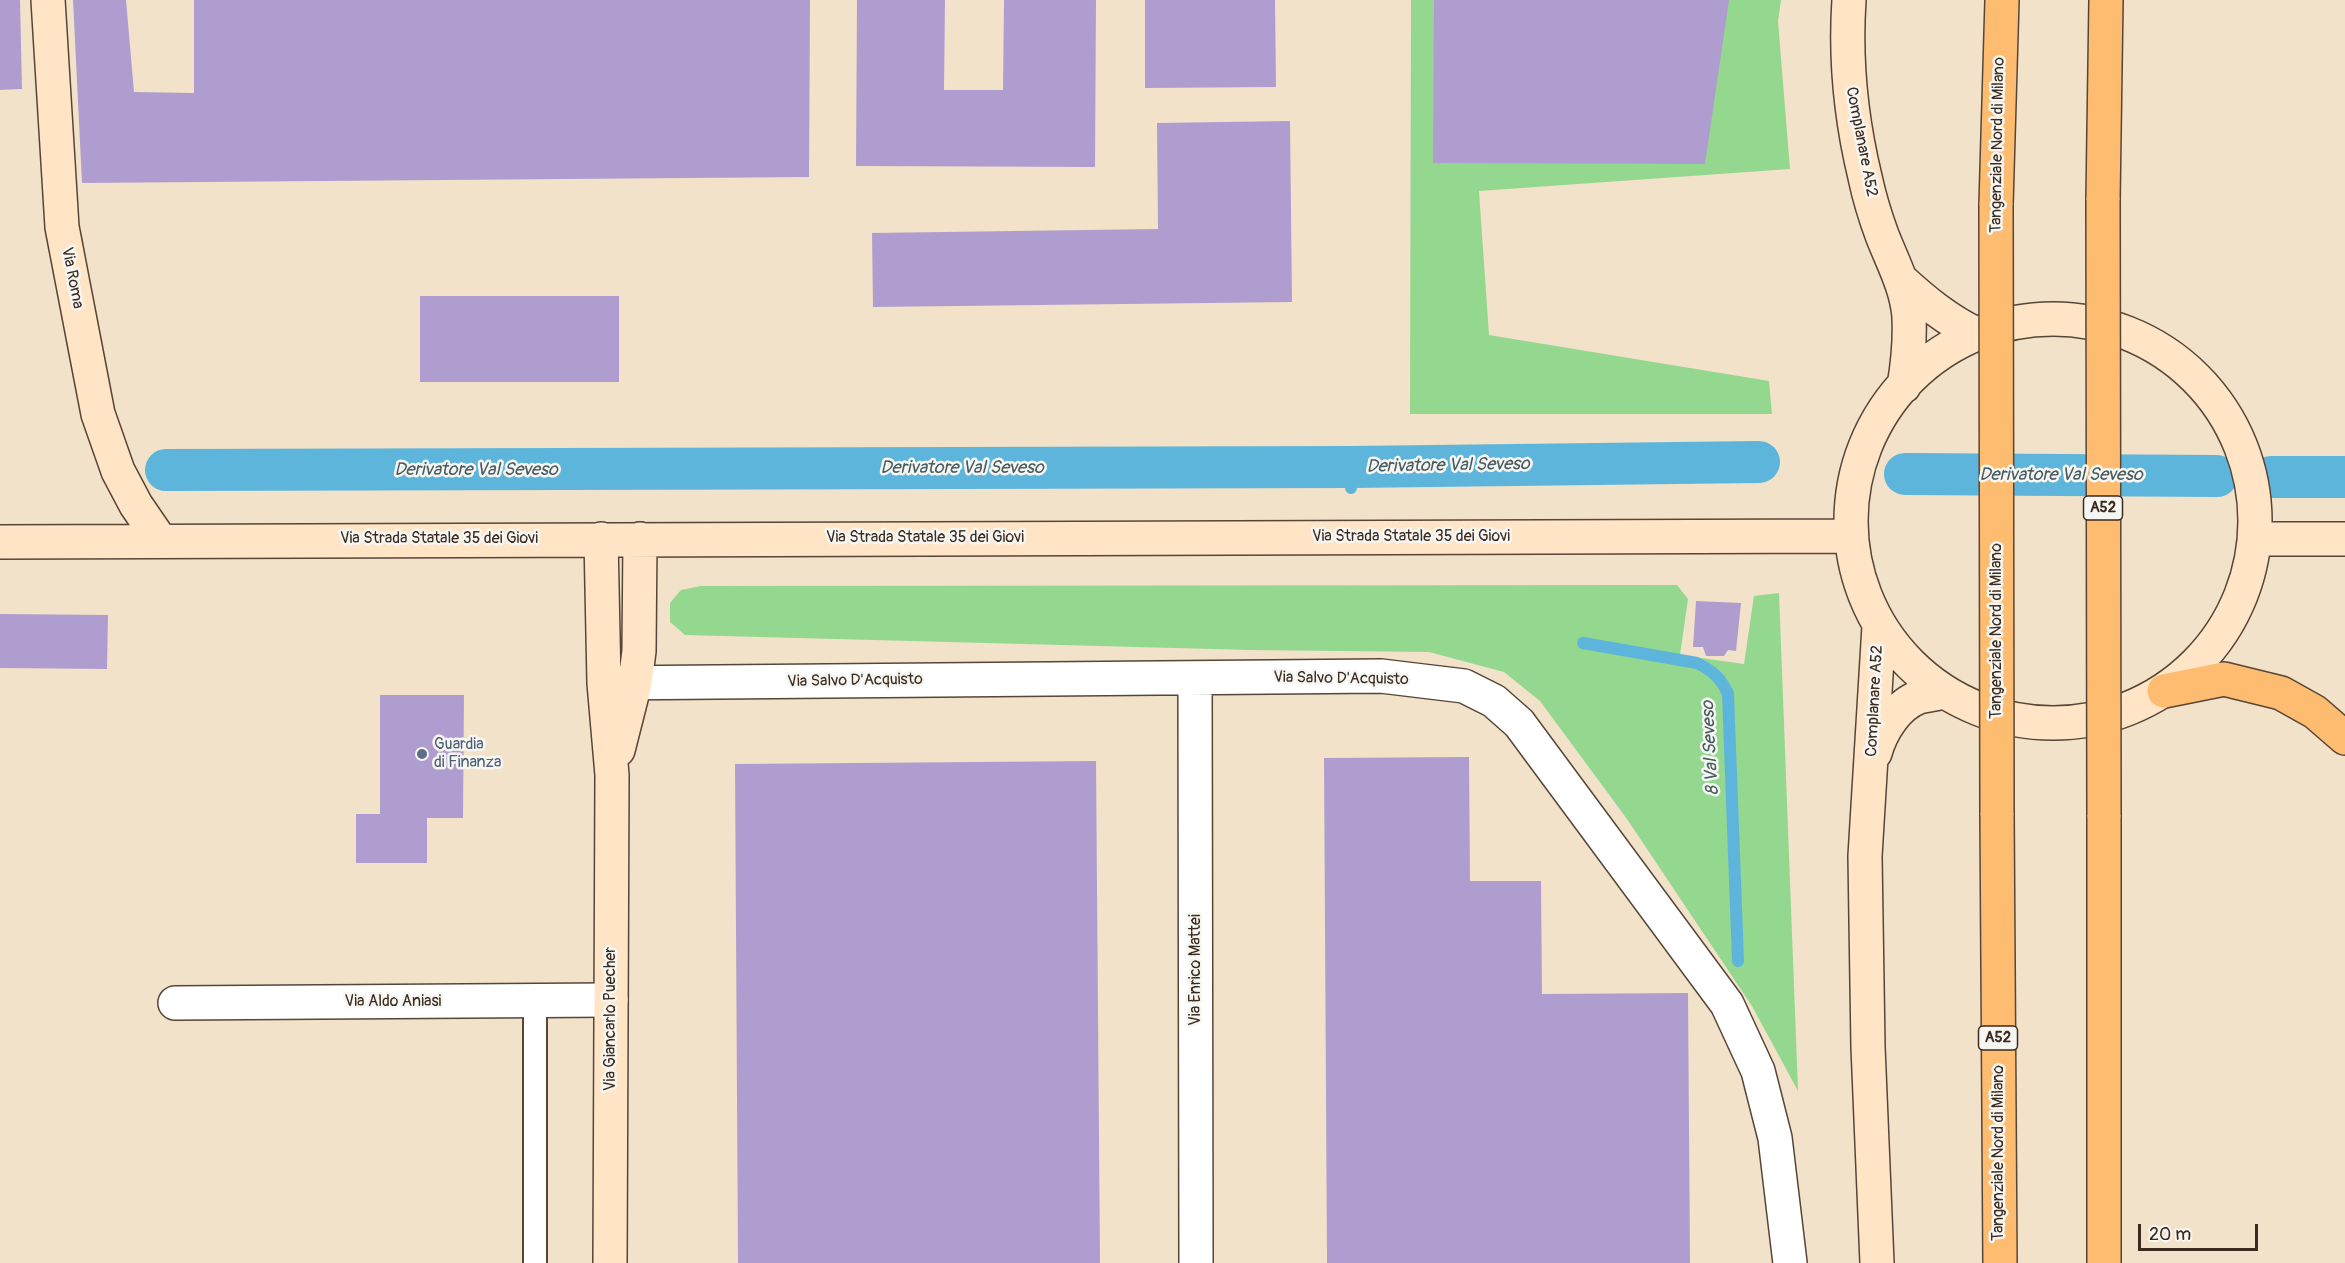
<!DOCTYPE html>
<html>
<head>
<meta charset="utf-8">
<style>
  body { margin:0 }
  #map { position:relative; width:2345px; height:1263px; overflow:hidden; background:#f2e2c9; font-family:Pangolin,sans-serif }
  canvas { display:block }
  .scale { position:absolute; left:2138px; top:1224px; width:120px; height:27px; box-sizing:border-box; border:3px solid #3b2a1e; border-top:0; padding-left:8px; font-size:18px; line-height:21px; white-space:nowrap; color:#3b2a1e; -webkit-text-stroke:4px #f6f6f2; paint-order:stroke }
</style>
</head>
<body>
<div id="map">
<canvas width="2345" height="1263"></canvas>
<div class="scale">20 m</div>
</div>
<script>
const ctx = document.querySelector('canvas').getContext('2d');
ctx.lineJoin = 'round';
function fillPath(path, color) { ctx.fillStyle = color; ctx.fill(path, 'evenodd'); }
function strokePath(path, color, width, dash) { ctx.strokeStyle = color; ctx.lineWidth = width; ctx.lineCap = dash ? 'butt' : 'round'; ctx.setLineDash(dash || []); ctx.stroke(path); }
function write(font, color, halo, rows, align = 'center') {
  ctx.font = font + ' Pangolin,sans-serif'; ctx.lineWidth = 5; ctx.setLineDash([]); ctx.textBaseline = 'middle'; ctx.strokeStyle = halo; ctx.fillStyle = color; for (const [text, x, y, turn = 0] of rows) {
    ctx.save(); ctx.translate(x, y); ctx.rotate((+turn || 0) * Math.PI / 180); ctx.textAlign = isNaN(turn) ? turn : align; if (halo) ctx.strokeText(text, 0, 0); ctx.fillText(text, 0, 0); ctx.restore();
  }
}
const green = new Path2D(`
  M 1411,0 L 1781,0 L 1778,21 L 1790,169 L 1479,191 L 1489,335 L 1769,381 L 1772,414 L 1410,414 Z
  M 1677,585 L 1688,599 L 1680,655 L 1744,664 L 1754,596 L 1779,593 L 1798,1091 L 1752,1006 L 1627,819 L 1540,701 L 1504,672 L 1429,652 L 1250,650 L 685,635 L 670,622 L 670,603 L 681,590 L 701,586 Z`);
const stream = new Path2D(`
  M 1351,467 L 1351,488
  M 1583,643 L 1697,663 C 1713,671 1721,678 1728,694 L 1738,961`);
const canal = new Path2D(`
  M 166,470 L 1351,467 L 1759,462
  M 1905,474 L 2217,476
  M 2271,477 L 2345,477`);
const building = new Path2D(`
  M 0,0 L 20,0 L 22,89 L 0,90 Z
  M 73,0 L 126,0 L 134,92 L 194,93 L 194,0 L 810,0 L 809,177 L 82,183 Z
  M 857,0 L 945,0 L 944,90 L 1003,90 L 1004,0 L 1096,0 L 1095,167 L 856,166 Z
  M 1145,0 L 1275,0 L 1276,87 L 1145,88 Z
  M 1434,0 L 1729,0 L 1705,164 L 1433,163 Z
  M 1290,121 L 1292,302 L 873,307 L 872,233 L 1158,229 L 1157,123 Z
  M 420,296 L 619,296 L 619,382 L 420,382 Z
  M 1696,601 L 1741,603 L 1736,651 L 1728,650 L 1724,656 L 1706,656 L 1703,647 L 1693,647 Z
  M 0,614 L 108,615 L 107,669 L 0,668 Z
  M 380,695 L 464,695 L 463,818 L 427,818 L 427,863 L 356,863 L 356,814 L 380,814 Z
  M 1469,757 L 1470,881 L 1541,881 L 1542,994 L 1688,993 L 1690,1263 L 1327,1263 L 1324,758 Z
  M 1096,761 L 1100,1263 L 738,1263 L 735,764 Z`);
const lane = new Path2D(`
  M 535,1263 L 535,1001`);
const street = new Path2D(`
  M 1195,678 L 1196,1263
  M 607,683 L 1381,676 L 1464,686 L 1494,701 L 1519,723 L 1727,1004 L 1758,1071 L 1775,1138 L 1790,1263
  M 175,1003 L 611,1000`);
const secondary = new Path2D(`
  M 48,0 L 62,227 L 98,414 L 118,471 L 136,505 L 160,540
  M 1849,0 C 1845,59 1851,119 1865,177 C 1869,196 1875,216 1882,235 C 1892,261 1907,288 1909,317 C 1910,340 1908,363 1904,386
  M 1900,279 C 1924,301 1947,320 1976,334
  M1851 521a202 202 0 1 1 404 0a202 202 0 1 1-404 0Z
  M 601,539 L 604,683 L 612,775 L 610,1263
  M 2255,539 L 2345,539
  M 0,542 L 1851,536
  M 618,750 L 635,683 L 639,651 L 640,539
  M 1875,753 C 1881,731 1897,705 1919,697 C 1927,695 1936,694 1944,692
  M 1877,1263 L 1868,1047 L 1865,856 L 1879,626`);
const highway = new Path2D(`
  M 2103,200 L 2106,0
  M 1996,205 L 2002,0
  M 2164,691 L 2224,679 L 2281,693 L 2315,712 L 2345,738
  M 1997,813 L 2000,1263
  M 2104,815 L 2104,1263`);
const highwayBridge = new Path2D(`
  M 2103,200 L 2104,815
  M 1996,205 L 1997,813`);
const markers = [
  [422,754,6,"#5c6f8a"]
];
const shields = [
  [2103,508,39],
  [1998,1038,39]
];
const shieldNames = [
  ["A52",2103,508],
  ["A52",1998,1038]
];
const streetNames = [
  ["Complanare A52",1861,142,79],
  ["Tangenziale Nord di Milano",1998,145,-89],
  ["Via Roma",72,278,79],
  ["Via Strada Statale 35 dei Giovi",1411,537],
  ["Via Strada Statale 35 dei Giovi",925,538],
  ["Via Strada Statale 35 dei Giovi",439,539],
  ["Tangenziale Nord di Milano",1997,631,-90],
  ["Via Salvo D'Acquisto",1341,679,1],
  ["Via Salvo D'Acquisto",855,681,-1],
  ["Complanare A52",1875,701,-87],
  ["Via Enrico Mattei",1196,970,-90],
  ["Via Aldo Aniasi",393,1002],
  ["Via Giancarlo Puecher",611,1019,-90],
  ["Tangenziale Nord di Milano",1999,1153,-90]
];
const serviceNames = [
  ["Guardia",434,745],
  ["di Finanza",434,763]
];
const waterNames = [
  ["Derivatore Val Seveso",1448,466,-1],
  ["Derivatore Val Seveso",962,468],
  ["Derivatore Val Seveso",476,470],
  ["Derivatore Val Seveso",2061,475],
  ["8 Val Seveso",1711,748,-93]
];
fillPath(green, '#94d78f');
strokePath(stream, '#5eb5db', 12);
strokePath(canal, '#5eb5db', 42);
fillPath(building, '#b09dcf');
strokePath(lane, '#564638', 26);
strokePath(street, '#564638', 36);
strokePath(secondary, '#564638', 36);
strokePath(highway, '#564638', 36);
strokePath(lane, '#fff', 22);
strokePath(street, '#fff', 33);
strokePath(secondary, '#ffe4c6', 33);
strokePath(highway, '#febc70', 33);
strokePath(highwayBridge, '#564638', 36, []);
strokePath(highwayBridge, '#febc70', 33);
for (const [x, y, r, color] of markers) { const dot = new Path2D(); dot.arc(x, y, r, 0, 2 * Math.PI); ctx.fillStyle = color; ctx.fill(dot); strokePath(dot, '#f6f6f2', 2); }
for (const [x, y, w] of shields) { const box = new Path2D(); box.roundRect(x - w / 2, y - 12, w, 24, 4.5); ctx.fillStyle = '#f6f6f2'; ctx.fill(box); strokePath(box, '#3b2a1e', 1.5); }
write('bold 15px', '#3b2a1e', null, shieldNames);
write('16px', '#3b2a1e', '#f6f6f2', streetNames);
write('16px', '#4e5e75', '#f6f6f2', serviceNames, 'left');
write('italic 18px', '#475b60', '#f6f6f2', waterNames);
</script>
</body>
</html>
